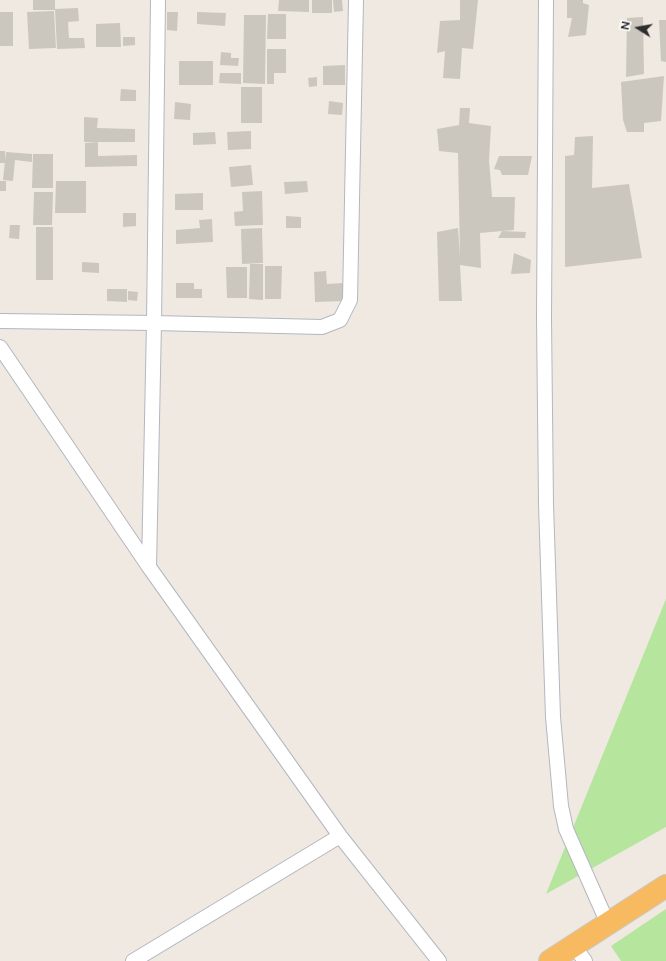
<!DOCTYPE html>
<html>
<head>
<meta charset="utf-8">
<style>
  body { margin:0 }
  #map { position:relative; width:666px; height:961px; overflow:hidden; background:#efe9e1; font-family:Figtree,sans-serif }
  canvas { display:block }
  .north { position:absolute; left:618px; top:8px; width:40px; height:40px; -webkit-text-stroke:3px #fff; paint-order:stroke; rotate:281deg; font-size:11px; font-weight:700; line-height:16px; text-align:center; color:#2e2e2e }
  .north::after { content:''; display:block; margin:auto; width:14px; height:18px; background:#2e2e2e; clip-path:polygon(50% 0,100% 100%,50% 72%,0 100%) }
</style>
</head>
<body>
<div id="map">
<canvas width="666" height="961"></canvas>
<div class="north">N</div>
</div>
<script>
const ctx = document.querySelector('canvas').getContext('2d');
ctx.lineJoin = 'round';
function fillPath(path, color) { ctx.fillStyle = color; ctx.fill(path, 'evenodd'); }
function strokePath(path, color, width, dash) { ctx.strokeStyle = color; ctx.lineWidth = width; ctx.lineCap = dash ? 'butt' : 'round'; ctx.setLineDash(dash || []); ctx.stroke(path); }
const green = new Path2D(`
  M 666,599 L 666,827 L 546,894 Z
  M 666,909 L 666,961 L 621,961 L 611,946 Z`);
const building = new Path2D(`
  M 33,0 L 55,0 L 55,10 L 33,10 Z
  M 279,0 L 309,0 L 309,12 L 278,11 Z
  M 312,0 L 332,0 L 332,13 L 312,13 Z
  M 333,0 L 342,0 L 343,11 L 334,12 Z
  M 460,0 L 478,0 L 473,49 L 462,48 L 460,79 L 443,78 L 445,51 L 437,53 L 440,21 L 460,20 Z
  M 567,0 L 583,0 L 583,3 L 589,5 L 586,35 L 568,37 L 572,18 L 567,18 Z
  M 78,8 L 79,21 L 68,22 L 69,38 L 84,38 L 85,48 L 57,49 L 55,9 Z
  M 54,11 L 56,48 L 29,49 L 27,12 Z
  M 0,12 L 13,12 L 13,46 L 0,46 Z
  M 167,12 L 178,12 L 177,31 L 167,30 Z
  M 197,12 L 226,13 L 225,26 L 197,24 Z
  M 268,14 L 286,14 L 286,39 L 267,39 Z
  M 244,15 L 266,15 L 265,84 L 243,83 Z
  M 643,17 L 644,74 L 626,77 L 627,18 Z
  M 659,20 L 666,20 L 666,62 L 661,61 Z
  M 120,23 L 121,47 L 96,47 L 96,24 Z
  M 123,37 L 135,37 L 135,45 L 123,46 Z
  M 267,49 L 286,49 L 286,73 L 274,73 L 274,84 L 267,84 Z
  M 221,52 L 231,53 L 231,58 L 239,58 L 238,66 L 220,65 Z
  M 179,61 L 213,61 L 213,85 L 179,85 Z
  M 345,65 L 345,85 L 323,85 L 323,66 Z
  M 220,73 L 241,73 L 241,84 L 219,83 Z
  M 664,76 L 661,121 L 644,123 L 644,132 L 627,132 L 623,120 L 621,82 Z
  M 317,77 L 317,86 L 309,87 L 308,78 Z
  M 241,87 L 262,87 L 262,123 L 241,123 Z
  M 121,89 L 136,90 L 136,101 L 120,101 Z
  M 329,101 L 343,103 L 342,115 L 328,114 Z
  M 175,102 L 191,104 L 190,120 L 174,119 Z
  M 460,108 L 470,108 L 469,123 L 491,126 L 489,160 L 492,197 L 515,197 L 514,230 L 502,231 L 526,232 L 525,238 L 498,238 L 502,231 L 480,233 L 481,268 L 460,265 L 462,301 L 439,301 L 437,232 L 458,228 L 460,257 L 458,153 L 439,151 L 437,129 L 459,125 Z
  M 84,117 L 98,118 L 97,128 L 135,129 L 135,142 L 84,142 Z
  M 251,131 L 251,149 L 228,150 L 227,132 Z
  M 215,132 L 216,144 L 193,145 L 193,133 Z
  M 593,136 L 592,188 L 629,184 L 642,258 L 565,267 L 565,156 L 574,155 L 575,137 Z
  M 98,142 L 98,156 L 137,155 L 137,166 L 85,167 L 85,143 Z
  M 0,151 L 5,151 L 5,163 L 0,163 Z
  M 6,152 L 32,154 L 32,162 L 15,160 L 13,181 L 3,180 Z
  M 33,154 L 53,154 L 53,188 L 32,188 Z
  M 499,156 L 532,156 L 528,175 L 502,175 L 500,170 L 494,169 Z
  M 251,165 L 253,185 L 231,187 L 229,167 Z
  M 0,181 L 6,181 L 6,191 L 0,191 Z
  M 56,181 L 86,181 L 86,213 L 55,213 Z
  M 307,181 L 308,192 L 285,194 L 284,182 Z
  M 262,191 L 263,225 L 235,226 L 234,212 L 243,211 L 242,192 Z
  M 34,192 L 53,192 L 52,225 L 33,225 Z
  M 203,193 L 203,210 L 175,210 L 175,194 Z
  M 123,213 L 136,213 L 136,226 L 123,227 Z
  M 286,216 L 301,217 L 301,228 L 286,228 Z
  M 212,219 L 213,242 L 176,244 L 176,230 L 200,228 L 199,220 Z
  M 10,225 L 20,225 L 19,239 L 9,238 Z
  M 36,227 L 53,227 L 53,280 L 36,280 Z
  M 262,228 L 263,263 L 242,264 L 241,229 Z
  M 514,253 L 531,260 L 530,273 L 511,274 Z
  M 82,262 L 99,263 L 99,273 L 82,272 Z
  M 250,264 L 263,264 L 263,300 L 249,299 Z
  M 265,266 L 282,266 L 281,299 L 265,299 Z
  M 226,267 L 247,267 L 247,298 L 227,298 Z
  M 326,271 L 327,284 L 344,283 L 345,301 L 315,302 L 314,272 Z
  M 176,283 L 194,283 L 194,289 L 202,289 L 202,298 L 176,298 Z
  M 107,289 L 127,289 L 127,302 L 107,301 Z
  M 128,291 L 138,292 L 137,301 L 128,300 Z`);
const minor = new Path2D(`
  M 546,0 L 544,317 L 546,504 L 553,717 L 561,806 L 566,829 L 608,924
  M 0,321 L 154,323 L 322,327 L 340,320 L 350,300 L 356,0
  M 0,347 L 149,567 L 340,836 L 439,961
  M 149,567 L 154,323 L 158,0
  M 574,946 L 585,961
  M 133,961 L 340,836`);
const trunk = new Path2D(`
  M 550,961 L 666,886`);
fillPath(green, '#b6e59e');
fillPath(building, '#cbc7bf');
strokePath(minor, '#b4b7c1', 16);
strokePath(trunk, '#c9c9c9', 24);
strokePath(minor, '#fff', 14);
strokePath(trunk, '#f8ba60', 22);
</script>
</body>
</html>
